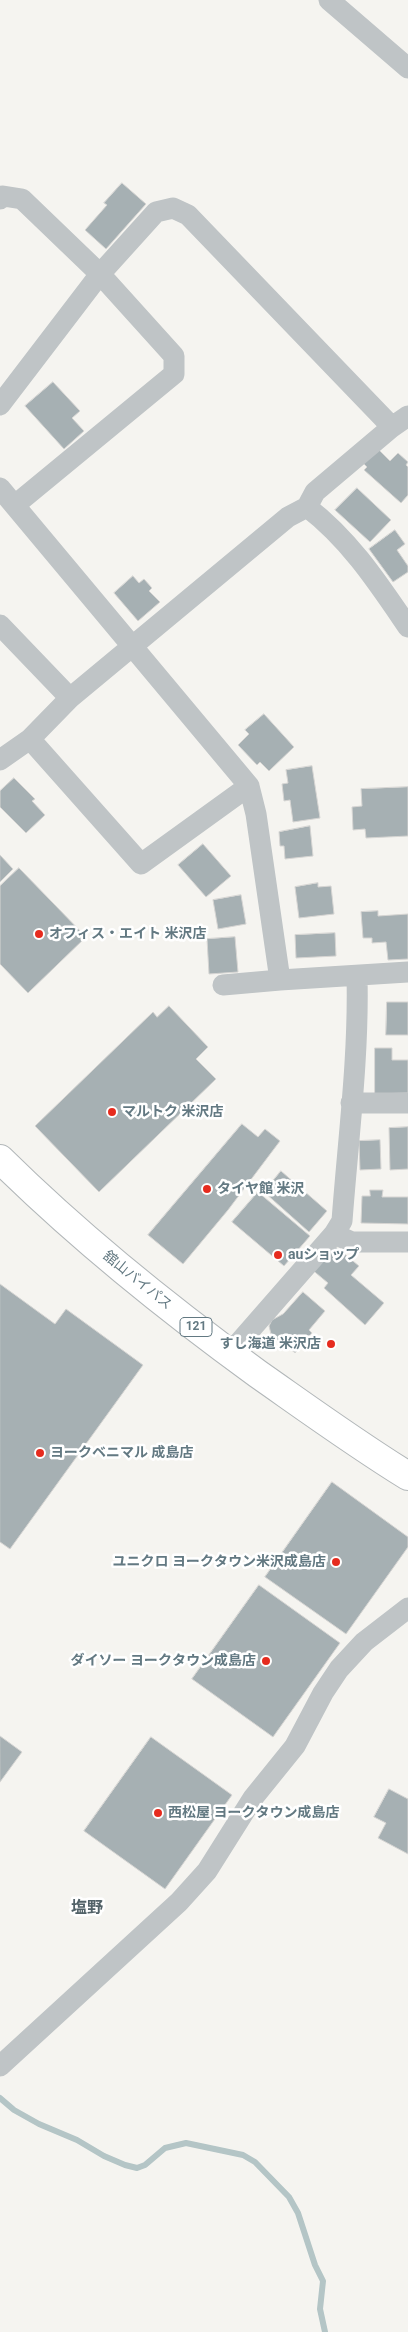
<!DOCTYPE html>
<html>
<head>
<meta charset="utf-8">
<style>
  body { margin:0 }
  canvas { display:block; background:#f5f4f0 }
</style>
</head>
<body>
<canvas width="408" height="2332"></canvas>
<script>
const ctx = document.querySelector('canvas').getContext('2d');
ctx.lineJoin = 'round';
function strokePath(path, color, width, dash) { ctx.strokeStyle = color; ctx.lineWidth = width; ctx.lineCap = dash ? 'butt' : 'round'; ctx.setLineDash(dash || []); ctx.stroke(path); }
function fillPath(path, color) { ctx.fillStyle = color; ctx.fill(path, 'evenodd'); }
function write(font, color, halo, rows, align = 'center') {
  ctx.font = font + ' Roboto,"Noto Sans JP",sans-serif'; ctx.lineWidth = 5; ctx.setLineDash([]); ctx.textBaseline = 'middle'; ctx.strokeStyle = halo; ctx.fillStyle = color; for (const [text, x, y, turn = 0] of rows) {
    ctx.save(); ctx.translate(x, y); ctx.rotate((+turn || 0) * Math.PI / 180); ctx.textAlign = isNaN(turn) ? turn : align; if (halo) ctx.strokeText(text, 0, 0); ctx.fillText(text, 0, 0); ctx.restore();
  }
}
const stream = new Path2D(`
  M 0,2098 L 14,2110 L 39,2124 L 77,2140 L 104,2156 L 125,2165 L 137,2168 L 145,2165 L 165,2148 L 186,2143 L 243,2155 L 255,2162 L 289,2197 L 298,2213 L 315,2265 L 323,2281 L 320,2309 L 325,2332`);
const building = new Path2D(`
  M 122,183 L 146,204 L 106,249 L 85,230 L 107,205 L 104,203 Z
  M 53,382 L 80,411 L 72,418 L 84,431 L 64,449 L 25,406 Z
  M 377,448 L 390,461 L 398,453 L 408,462 L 406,465 L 408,467 L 408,495 L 401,503 L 364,470 L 367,467 L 363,463 Z
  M 357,488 L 391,520 L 370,542 L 335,510 Z
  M 395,530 L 405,544 L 397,550 L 408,566 L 408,572 L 393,582 L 369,549 Z
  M 133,576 L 139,583 L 144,579 L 152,588 L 149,591 L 160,602 L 138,621 L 114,593 Z
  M 264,714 L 294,747 L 269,771 L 260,762 L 257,765 L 238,745 L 249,734 L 245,730 Z
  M 312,766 L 320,818 L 293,822 L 290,800 L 284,801 L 282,784 L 288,783 L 286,770 Z
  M 14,778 L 35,799 L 32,801 L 45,815 L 26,833 L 0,807 L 0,791 Z
  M 408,787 L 408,836 L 366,838 L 365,829 L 353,830 L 352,807 L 362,806 L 361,789 Z
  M 310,826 L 313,856 L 285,859 L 284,846 L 280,846 L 279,832 Z
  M 203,844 L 231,876 L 206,897 L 178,865 Z
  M 0,855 L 13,869 L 0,882 Z
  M 19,868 L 86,937 L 28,993 L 0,964 L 0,886 Z
  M 318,883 L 318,887 L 331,886 L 334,914 L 299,918 L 295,887 Z
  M 241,895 L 246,924 L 218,929 L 213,900 Z
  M 378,911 L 378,916 L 408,914 L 408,959 L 388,960 L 386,942 L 372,943 L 372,938 L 363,938 L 361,912 Z
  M 335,933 L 336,956 L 296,958 L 295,935 Z
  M 235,937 L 238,972 L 209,974 L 207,939 Z
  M 387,1002 L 408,1002 L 408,1035 L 386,1035 Z
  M 169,1006 L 208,1047 L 196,1059 L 216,1079 L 99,1192 L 35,1126 L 153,1012 L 157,1017 Z
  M 375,1048 L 392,1048 L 392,1060 L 408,1060 L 408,1093 L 375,1094 Z
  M 242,1124 L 258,1137 L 265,1129 L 280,1141 L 228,1210 L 183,1264 L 148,1235 Z
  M 408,1127 L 408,1169 L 390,1170 L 389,1128 Z
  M 380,1140 L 381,1169 L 360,1170 L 359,1141 Z
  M 281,1171 L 327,1211 L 309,1232 L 264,1192 Z
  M 370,1190 L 383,1190 L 382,1197 L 408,1197 L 408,1224 L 361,1223 L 362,1196 L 370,1196 Z
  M 258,1192 L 310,1236 L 284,1266 L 232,1222 Z
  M 336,1247 L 359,1266 L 351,1275 L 384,1303 L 365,1325 L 324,1288 L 328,1283 L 310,1268 Z
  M 0,1284 L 55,1324 L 66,1309 L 143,1365 L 10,1549 L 0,1542 Z
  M 303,1292 L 325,1311 L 309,1330 L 312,1333 L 295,1353 L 284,1343 L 272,1338 L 269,1326 L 272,1320 L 283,1314 Z
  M 332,1482 L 408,1537 L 408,1547 L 346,1634 L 265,1577 Z
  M 259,1585 L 340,1643 L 273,1737 L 192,1679 Z
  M 0,1736 L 22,1752 L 0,1782 Z
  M 151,1737 L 232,1795 L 165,1889 L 84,1831 Z
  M 389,1789 L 408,1799 L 408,1854 L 378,1838 L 386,1823 L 374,1817 Z`);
const street = new Path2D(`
  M 329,0 L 408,68
  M 0,199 L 3,196 L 22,199 L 100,274 L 174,356 L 174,374 L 15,505
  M 0,405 L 100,274 L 156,212 L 173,208 L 188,215 L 392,427
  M 0,488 L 249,786 L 256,814 L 280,980 L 408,972
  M 307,507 L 315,492 L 392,427 L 408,416
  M 0,625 L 70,698
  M 30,739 L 141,864 L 249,786
  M 0,760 L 30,739 L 70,698 L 288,517 L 307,507 C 350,540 378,583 408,627
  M 223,985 L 280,980
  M 351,1103 L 408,1103
  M 334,1234 L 352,1242 L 408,1242
  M 230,1353 L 334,1234 L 342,1221 C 348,1140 359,1057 357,976
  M 0,2066 L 179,1902 L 207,1871 L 253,1798 L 295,1746 L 323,1693 L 339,1669 L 364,1642 L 408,1608`);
const highway = new Path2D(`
  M 0,1159 C 80,1238 167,1308 258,1374 C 308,1409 356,1444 408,1476`);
const markers = [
  [39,934,5,"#e62b1e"],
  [112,1112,5,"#e62b1e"],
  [207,1189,5,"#e62b1e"],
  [278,1255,5,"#e62b1e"],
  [331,1344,5,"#e62b1e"],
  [40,1453,5,"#e62b1e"],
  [336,1562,5,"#e62b1e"],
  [266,1661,5,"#e62b1e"],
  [158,1813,5,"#e62b1e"]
];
const shields = [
  [196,1327,32]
];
const shieldNames = [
  ["121",196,1327]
];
const poiNames = [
  ["オフィス・エイト 米沢店",49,934],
  ["マルトク 米沢店",122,1112],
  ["タイヤ館 米沢",217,1189],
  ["auショップ",288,1255],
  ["すし海道 米沢店",321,1344,"right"],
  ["ヨークベニマル 成島店",50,1453],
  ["ユニクロ ヨークタウン米沢成島店",326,1562,"right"],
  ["ダイソー ヨークタウン成島店",256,1661,"right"],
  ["西松屋 ヨークタウン成島店",168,1813]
];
const streetNames = [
  ["舘山バイパス",137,1281,39]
];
const quarterNames = [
  ["塩野",87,1909]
];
strokePath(stream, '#b4c5c6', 6);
fillPath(building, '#a6b0b3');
strokePath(building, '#d6d5d3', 1);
strokePath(highway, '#b2b7b9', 30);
strokePath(street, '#bfc4c6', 21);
strokePath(highway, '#fff', 28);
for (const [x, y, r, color] of markers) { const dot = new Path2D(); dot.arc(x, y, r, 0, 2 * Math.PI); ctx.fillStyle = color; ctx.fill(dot); strokePath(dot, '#fff', 2); }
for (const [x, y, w] of shields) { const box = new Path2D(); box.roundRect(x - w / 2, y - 9.5, w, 19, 4); ctx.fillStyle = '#fff'; ctx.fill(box); strokePath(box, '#637982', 1); }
write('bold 12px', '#637982', null, shieldNames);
write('bold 14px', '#637982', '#fff', poiNames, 'left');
write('14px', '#637982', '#fff', streetNames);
write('bold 16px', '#516167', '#fff', quarterNames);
</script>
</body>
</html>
